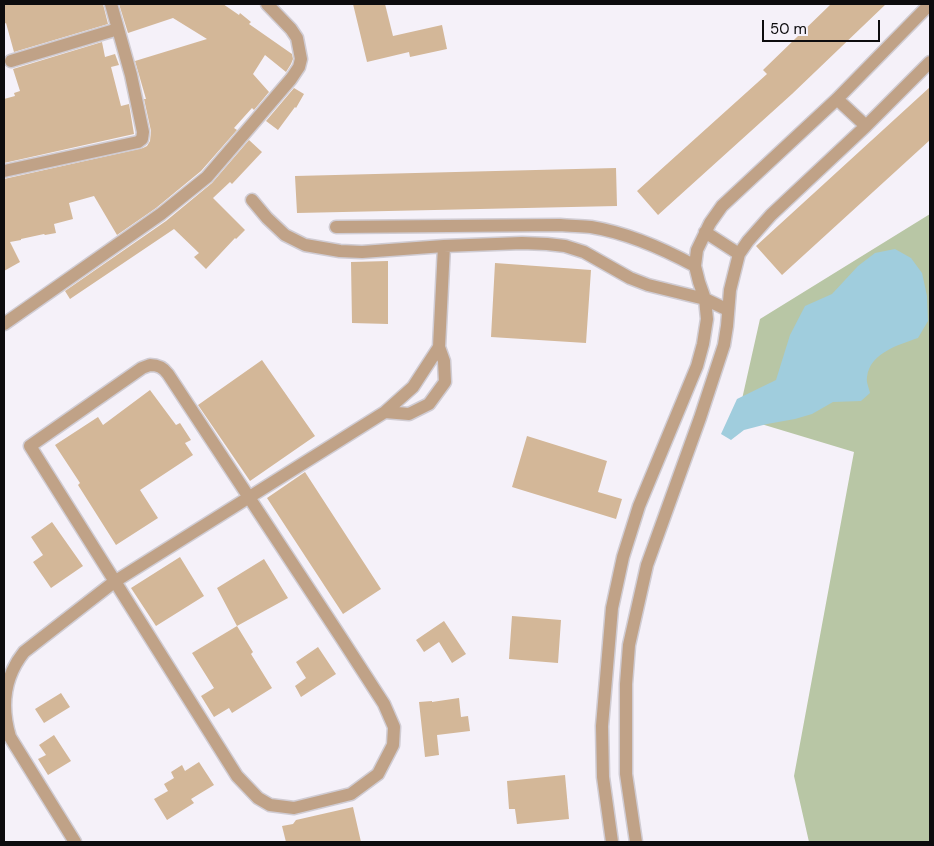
<!DOCTYPE html>
<html>
<head>
<meta charset="utf-8">
<style>
  body { margin:0 }
  #map { position:relative; width:934px; height:846px; overflow:hidden; background:#f5f1f9; font-family:"DM Sans",sans-serif }
  canvas { display:block }
  .frame { position:absolute; inset:0; border:5px solid #0d0c0e; pointer-events:none }
  .scale { position:absolute; left:762px; top:20px; width:118px; height:22px; box-sizing:border-box; border:2px solid #0d0c0e; border-top:0; padding-left:6px; font-size:15px; line-height:18px; white-space:nowrap; color:#0d0c0e; -webkit-text-stroke:4px #f5f1f9; paint-order:stroke }
</style>
</head>
<body>
<div id="map">
<canvas width="934" height="846"></canvas>
<div class="frame"></div>
<div class="scale">50 m</div>
</div>
<script>
const ctx = document.querySelector('canvas').getContext('2d');
ctx.lineJoin = 'round';
function fillPath(path, color) { ctx.fillStyle = color; ctx.fill(path, 'evenodd'); }
function strokePath(path, color, width, dash) { ctx.strokeStyle = color; ctx.lineWidth = width; ctx.lineCap = dash ? 'butt' : 'round'; ctx.setLineDash(dash || []); ctx.stroke(path); }
const green = new Path2D(`
  M 930,214 L 930,842 L 809,842 L 794,776 L 854,452 L 738,417 L 760,319 Z`);
const water = new Path2D(`
  M 895,249 L 911,258 L 922,273 L 927,296 L 928,321 L 918,338 C 898,345 870,353 867,377 C 866,382 869,388 870,393 L 861,401 L 833,402 L 812,414 L 795,419 L 767,424 L 744,430 L 731,440 L 721,434 L 737,399 L 776,380 L 790,335 L 805,306 L 832,294 L 858,266 L 875,253 Z`);
const building = new Path2D(`
  M 4,4 L 103,4 L 108,24 L 14,52 L 6,23 L 4,24 Z
  M 119,4 L 223,4 L 239,15 L 240,13 L 251,22 L 249,24 L 292,54 L 293,59 L 291,64 L 286,72 L 265,55 L 253,74 L 269,92 L 254,110 L 252,108 L 234,128 L 237,130 L 201,171 L 156,208 L 117,235 L 94,196 L 69,203 L 73,219 L 54,224 L 56,233 L 45,235 L 44,234 L 21,239 L 21,240 L 10,242 L 20,262 L 4,271 L 4,179 L 143,148 L 147,146 L 150,141 L 151,131 L 144,99 L 146,99 L 135,61 L 207,39 L 173,18 L 128,33 Z
  M 353,4 L 385,4 L 393,36 L 442,25 L 447,49 L 410,57 L 409,52 L 367,62 Z
  M 831,4 L 886,4 L 792,94 L 658,215 L 637,191 L 767,74 L 763,70 Z
  M 102,42 L 105,57 L 115,54 L 119,65 L 111,67 L 121,106 L 129,104 L 134,134 L 4,163 L 4,99 L 15,96 L 14,93 L 20,91 L 13,69 Z
  M 930,87 L 930,140 L 782,275 L 756,246 Z
  M 294,88 L 304,94 L 296,108 L 295,107 L 278,130 L 266,121 Z
  M 249,140 L 262,152 L 232,184 L 230,182 L 213,198 L 245,230 L 236,239 L 235,238 L 206,269 L 194,257 L 199,253 L 174,229 L 70,299 L 65,291 L 166,221 L 212,183 Z
  M 616,168 L 617,206 L 297,213 L 295,176 Z
  M 388,261 L 388,324 L 352,323 L 351,262 Z
  M 495,263 L 591,270 L 586,343 L 491,337 Z
  M 262,360 L 315,436 L 250,481 L 198,405 Z
  M 150,390 L 176,425 L 180,423 L 191,440 L 185,443 L 193,455 L 140,490 L 158,518 L 116,545 L 78,485 L 80,483 L 55,445 L 98,417 L 103,425 Z
  M 527,436 L 607,461 L 598,492 L 622,499 L 616,519 L 512,487 Z
  M 305,472 L 381,589 L 343,614 L 267,498 Z
  M 52,522 L 83,566 L 51,588 L 33,562 L 43,555 L 31,537 Z
  M 180,557 L 204,596 L 156,626 L 131,588 Z
  M 264,559 L 288,598 L 237,626 L 217,588 Z
  M 512,616 L 561,620 L 558,663 L 509,659 Z
  M 444,621 L 466,654 L 452,663 L 439,642 L 424,652 L 416,640 Z
  M 237,626 L 253,652 L 251,654 L 272,688 L 232,713 L 229,708 L 214,717 L 201,696 L 214,688 L 192,653 Z
  M 318,647 L 336,674 L 301,697 L 295,686 L 306,678 L 296,662 Z
  M 61,693 L 70,707 L 44,723 L 35,709 Z
  M 459,698 L 461,717 L 468,716 L 470,731 L 437,735 L 439,755 L 425,757 L 419,702 L 432,701 L 432,702 Z
  M 54,735 L 71,761 L 48,775 L 38,759 L 46,755 L 39,745 Z
  M 199,762 L 214,785 L 191,799 L 194,803 L 167,820 L 154,799 L 168,791 L 164,784 L 174,778 L 171,772 L 182,765 L 185,771 Z
  M 565,775 L 569,819 L 517,824 L 515,809 L 509,809 L 507,781 Z
  M 353,807 L 361,842 L 286,842 L 282,826 L 293,824 L 296,820 Z`);
const street = new Path2D(`
  M 11,61 L 118,29
  M 837,99 L 866,126
  M 4,171 L 138,142 L 142,139 L 143,132 L 131,75 L 111,4
  M 252,200 L 267,218 L 285,235 L 305,245 L 340,251 L 362,252 L 444,246 L 522,243 L 547,244 L 565,246 L 584,252 L 630,278 L 648,285 L 705,299 L 728,310
  M 336,227 L 560,225 C 570,226 580,226 591,227 C 628,233 662,248 695,266
  M 705,232 L 739,254
  M 4,324 L 161,214 L 207,177 L 291,79 L 299,67 L 301,59 L 297,38 L 291,29 L 267,4
  M 150,365 C 158,365 163,367 168,374 L 342,639 L 384,704 L 394,727 L 393,745 L 378,774 L 351,794 L 294,808 L 270,805 L 258,798 L 237,776 L 30,446 L 142,368 Z
  M 385,412 L 409,414 L 429,404 L 445,382 L 444,361 L 439,347
  M 75,842 L 10,737 C 1,707 4,677 24,652 L 114,582 L 385,412 L 413,387 L 439,347 L 444,246
  M 612,842 L 603,777 L 602,726 L 612,608 L 623,557 L 639,506 L 697,366 L 703,344 L 707,319 L 705,299 L 699,282 L 695,266 L 697,250 L 710,223 L 722,206 L 837,99 L 930,4
  M 636,842 L 626,774 L 626,684 L 629,645 L 647,565 L 700,418 L 724,345 L 727,326 L 730,290 L 739,254 L 748,241 L 771,215 L 866,126 L 930,62`);
fillPath(green, '#b8c6a5');
fillPath(water, '#a0cddd');
fillPath(building, '#d3b798');
strokePath(street, '#d0ccd3', 15);
strokePath(street, '#c0a287', 12);
</script>
</body>
</html>
